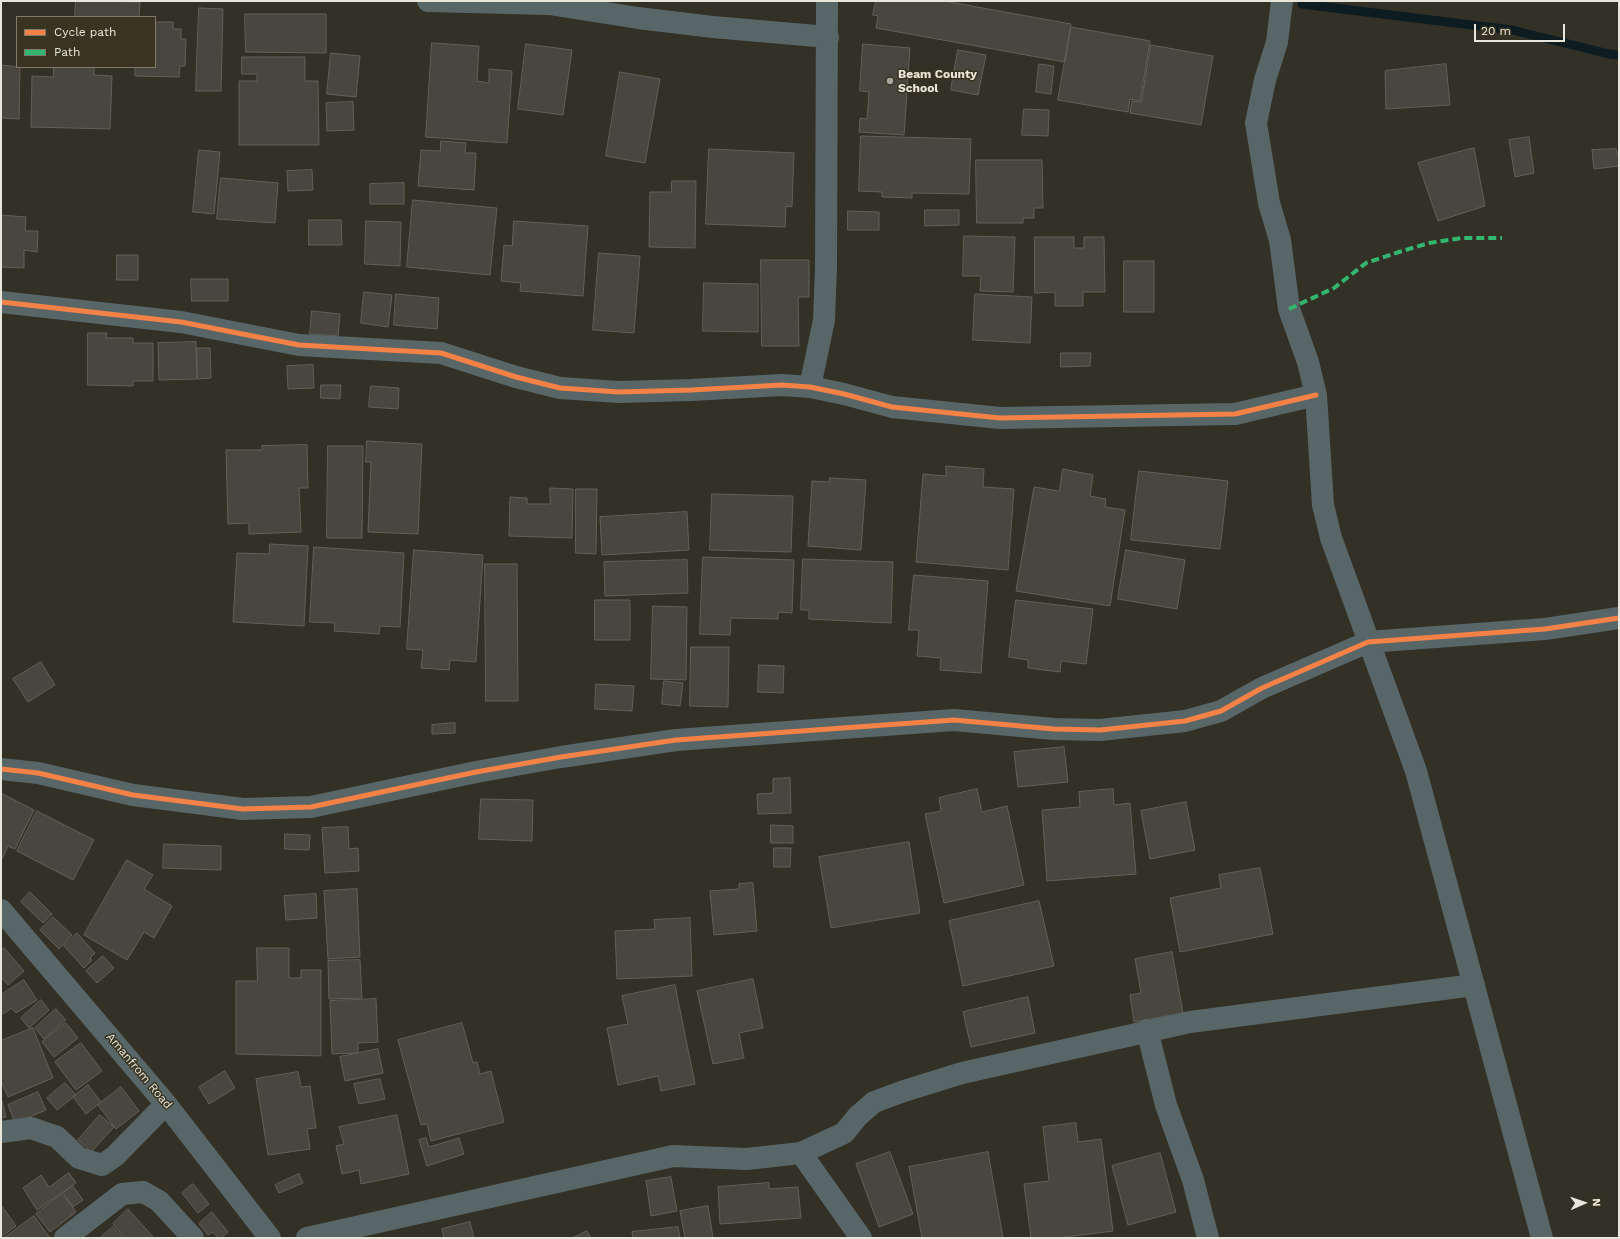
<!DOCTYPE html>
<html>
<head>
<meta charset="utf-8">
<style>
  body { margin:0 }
  #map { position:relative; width:1620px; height:1239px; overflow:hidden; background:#333026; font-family:"Work Sans",sans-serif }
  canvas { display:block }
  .frame { position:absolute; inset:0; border:2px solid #e8e6da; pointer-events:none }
  .legend { position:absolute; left:16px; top:16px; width:140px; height:52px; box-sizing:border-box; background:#383421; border:1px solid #7e7b6b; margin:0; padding:5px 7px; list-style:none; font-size:12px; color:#e8e6da }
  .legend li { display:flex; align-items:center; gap:8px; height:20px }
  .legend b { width:20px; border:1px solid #7e7b6b }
  .north { position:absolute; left:1564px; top:1183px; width:40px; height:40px; -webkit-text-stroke:3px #383421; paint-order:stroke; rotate:88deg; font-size:11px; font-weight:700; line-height:16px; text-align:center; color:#e8e6da }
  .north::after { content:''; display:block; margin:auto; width:14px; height:18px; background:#e8e6da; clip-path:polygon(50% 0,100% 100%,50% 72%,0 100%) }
  .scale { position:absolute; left:1474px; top:24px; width:91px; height:18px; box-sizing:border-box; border:2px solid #e8e6da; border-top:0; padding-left:5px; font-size:12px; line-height:14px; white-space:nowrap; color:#e8e6da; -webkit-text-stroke:3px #383421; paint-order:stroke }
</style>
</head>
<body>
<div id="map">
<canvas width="1620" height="1239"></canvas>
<div class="frame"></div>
<ul class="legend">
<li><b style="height:5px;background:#f48246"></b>Cycle path</li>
<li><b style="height:5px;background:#33b770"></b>Path</li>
</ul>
<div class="north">N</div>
<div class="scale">20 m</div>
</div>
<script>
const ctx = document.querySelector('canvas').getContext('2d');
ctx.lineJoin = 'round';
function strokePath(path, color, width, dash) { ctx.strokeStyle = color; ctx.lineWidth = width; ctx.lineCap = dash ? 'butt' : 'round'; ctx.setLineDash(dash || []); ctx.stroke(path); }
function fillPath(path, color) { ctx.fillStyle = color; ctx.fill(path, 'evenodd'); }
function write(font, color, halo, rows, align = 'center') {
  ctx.font = font + ' "Work Sans",sans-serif'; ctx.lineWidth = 3; ctx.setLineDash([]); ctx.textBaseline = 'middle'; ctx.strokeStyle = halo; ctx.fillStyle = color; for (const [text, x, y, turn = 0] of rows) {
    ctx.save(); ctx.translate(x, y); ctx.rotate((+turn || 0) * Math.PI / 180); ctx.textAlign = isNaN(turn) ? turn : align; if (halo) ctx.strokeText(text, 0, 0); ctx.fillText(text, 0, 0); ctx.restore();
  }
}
const stream = new Path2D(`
  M 1302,4 L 1512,30 L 1609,54 L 1619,55`);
const building = new Path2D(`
  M 76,1 L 140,2 L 139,17 L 75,17 Z
  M 876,1 L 944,1 L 1071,24 L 1065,62 L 876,28 L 878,16 L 873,15 Z
  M 199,8 L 223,9 L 221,91 L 196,91 Z
  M 245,14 L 326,14 L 326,53 L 246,52 Z
  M 155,22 L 173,22 L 173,29 L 181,29 L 181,39 L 186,39 L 185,66 L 180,66 L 179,77 L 135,76 L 135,67 L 155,67 Z
  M 1071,27 L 1150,41 L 1140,101 L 1130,99 L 1128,112 L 1058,100 Z
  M 432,43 L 479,46 L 477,81 L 489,83 L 489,69 L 512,71 L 507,143 L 426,137 Z
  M 526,44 L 572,50 L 563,115 L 518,109 Z
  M 863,44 L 910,48 L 904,135 L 859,132 L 860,118 L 867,119 L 869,92 L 860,91 Z
  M 1151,45 L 1213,56 L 1201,125 L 1130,113 L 1132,101 L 1141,102 Z
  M 958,50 L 986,55 L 978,95 L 951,90 Z
  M 331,53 L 360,56 L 356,97 L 327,94 Z
  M 242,57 L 305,57 L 305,81 L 318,81 L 319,145 L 239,145 L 239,81 L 257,81 L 257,74 L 242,74 Z
  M 1039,64 L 1054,66 L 1051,94 L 1036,92 Z
  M 1446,64 L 1450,105 L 1386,109 L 1385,71 Z
  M 1,65 L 20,67 L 19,119 L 1,118 Z
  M 54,67 L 94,67 L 94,75 L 112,76 L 110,129 L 31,127 L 32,76 L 53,77 Z
  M 620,72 L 660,79 L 645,163 L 606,156 Z
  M 353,102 L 354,130 L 327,131 L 326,103 Z
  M 1024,109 L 1049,110 L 1048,136 L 1022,135 Z
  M 861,136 L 971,139 L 969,194 L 912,193 L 912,198 L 882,197 L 882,192 L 859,191 Z
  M 1529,137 L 1534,173 L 1515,177 L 1509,140 Z
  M 441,141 L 466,143 L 465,153 L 476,153 L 474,190 L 418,186 L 421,150 L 440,151 Z
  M 1474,148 L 1485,206 L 1438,221 L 1418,163 Z
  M 709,149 L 794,153 L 792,207 L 786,206 L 785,227 L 706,224 Z
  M 1616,149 L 1619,158 L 1619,166 L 1594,169 L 1592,150 Z
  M 199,150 L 220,152 L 214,214 L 193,212 Z
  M 976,160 L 1042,160 L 1043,208 L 1034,208 L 1034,218 L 1023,218 L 1023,223 L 977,223 Z
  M 312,170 L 313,190 L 288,191 L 287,171 Z
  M 221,178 L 278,183 L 275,223 L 217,219 Z
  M 672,181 L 696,181 L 695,248 L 649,247 L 650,192 L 671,192 Z
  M 404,183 L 404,204 L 370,204 L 370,184 Z
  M 413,200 L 497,208 L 490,275 L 407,267 Z
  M 925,210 L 959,210 L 959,225 L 925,226 Z
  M 848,211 L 879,212 L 879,230 L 848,230 Z
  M 1,215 L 26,217 L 25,231 L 38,231 L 37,252 L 24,250 L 24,268 L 1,267 Z
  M 309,220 L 341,220 L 342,245 L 309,245 Z
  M 366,221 L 401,222 L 400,266 L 365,264 Z
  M 514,221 L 588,226 L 583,296 L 520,291 L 521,283 L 501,281 L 504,245 L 512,246 Z
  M 964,236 L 1015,237 L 1013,292 L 980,291 L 981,276 L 963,276 Z
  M 1035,237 L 1074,237 L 1074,248 L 1084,248 L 1084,237 L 1104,237 L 1105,292 L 1083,292 L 1083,306 L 1055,306 L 1055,292 L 1035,293 Z
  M 599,253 L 640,256 L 634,333 L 593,330 Z
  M 117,255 L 138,255 L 138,280 L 117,280 Z
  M 761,260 L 809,260 L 809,297 L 798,297 L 799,346 L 762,346 Z
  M 1124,261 L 1154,261 L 1154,312 L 1124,312 Z
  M 191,279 L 228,279 L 228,301 L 192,301 Z
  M 704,283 L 758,284 L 758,332 L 703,331 Z
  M 364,292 L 392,295 L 388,327 L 361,323 Z
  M 396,294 L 439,298 L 437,329 L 394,325 Z
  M 975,294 L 1032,297 L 1030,343 L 973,340 Z
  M 312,311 L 340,314 L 338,336 L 310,334 Z
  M 88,333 L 107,333 L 106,338 L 133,338 L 133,343 L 153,343 L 153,381 L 133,381 L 133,386 L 88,385 Z
  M 196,342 L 197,379 L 159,380 L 158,343 Z
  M 197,348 L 210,348 L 211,378 L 198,379 Z
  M 1061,353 L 1091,353 L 1090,366 L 1061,367 Z
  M 313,365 L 314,388 L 288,389 L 287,366 Z
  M 321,385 L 341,385 L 340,399 L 321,398 Z
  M 371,386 L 399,388 L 398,409 L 369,407 Z
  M 367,441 L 422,444 L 418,534 L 368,532 L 371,462 L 366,462 Z
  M 307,445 L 308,488 L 299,488 L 301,532 L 249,534 L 249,523 L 228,524 L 226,450 L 262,450 L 262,446 Z
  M 328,446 L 363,446 L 362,538 L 327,538 Z
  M 946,466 L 984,469 L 983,487 L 1014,489 L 1008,570 L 916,562 L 923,474 L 946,476 Z
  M 1063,469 L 1093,475 L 1090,496 L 1106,499 L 1105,507 L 1125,510 L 1110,606 L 1016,591 L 1034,487 L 1059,491 Z
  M 1139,471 L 1228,481 L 1220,549 L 1131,540 Z
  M 830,478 L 866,480 L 861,550 L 808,546 L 812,481 L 829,482 Z
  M 550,488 L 573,489 L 572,538 L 509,536 L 510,497 L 527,498 L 527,504 L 550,504 Z
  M 576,489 L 597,489 L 596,554 L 576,553 Z
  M 712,494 L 793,496 L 791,552 L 710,550 Z
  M 687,512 L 689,550 L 602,555 L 600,517 Z
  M 270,544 L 308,546 L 304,626 L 233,622 L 237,553 L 269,554 Z
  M 314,547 L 404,553 L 400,627 L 380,626 L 379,634 L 334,631 L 335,623 L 310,622 Z
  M 414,550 L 483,555 L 476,662 L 450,660 L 449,670 L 421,668 L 423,650 L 407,649 Z
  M 1126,550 L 1185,560 L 1177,609 L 1118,599 Z
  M 703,557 L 794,560 L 792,613 L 778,612 L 778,619 L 731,618 L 730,635 L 700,634 Z
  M 803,559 L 893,562 L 891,623 L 809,619 L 809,610 L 801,610 Z
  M 687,560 L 688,593 L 605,596 L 604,562 Z
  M 485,564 L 517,564 L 518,701 L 486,701 Z
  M 914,575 L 988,581 L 981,673 L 940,670 L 941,658 L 917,656 L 919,630 L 909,630 Z
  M 595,600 L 630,600 L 630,640 L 595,640 Z
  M 1016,600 L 1093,609 L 1086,664 L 1061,661 L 1060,672 L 1028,668 L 1028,660 L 1009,657 Z
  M 653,606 L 687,607 L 686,680 L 651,679 Z
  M 691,647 L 729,647 L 728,707 L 690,706 Z
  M 41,662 L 55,685 L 28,702 L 13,679 Z
  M 759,665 L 784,666 L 783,693 L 758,692 Z
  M 664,681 L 683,683 L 680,706 L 662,704 Z
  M 596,684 L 634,686 L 632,711 L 595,709 Z
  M 455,723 L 455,733 L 432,734 L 432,725 Z
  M 1064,747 L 1068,782 L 1018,787 L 1014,752 Z
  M 790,778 L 791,813 L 758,814 L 757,794 L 773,793 L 773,779 Z
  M 977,789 L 982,812 L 1007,806 L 1024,885 L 944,903 L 925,814 L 941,811 L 939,798 Z
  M 1113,789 L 1114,805 L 1130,803 L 1136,874 L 1047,881 L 1042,810 L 1080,807 L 1079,792 Z
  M 1,793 L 34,810 L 15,849 L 8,846 L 2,859 Z
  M 481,799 L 533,800 L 532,841 L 479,839 Z
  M 1186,802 L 1195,850 L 1150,859 L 1141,811 Z
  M 37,811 L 94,840 L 73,880 L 17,851 Z
  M 771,825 L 793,826 L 793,843 L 771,843 Z
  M 348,827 L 349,849 L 358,848 L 359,871 L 325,873 L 322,828 Z
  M 285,834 L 310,835 L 309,850 L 285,849 Z
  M 909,842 L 920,913 L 831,928 L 819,857 Z
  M 164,844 L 221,846 L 221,870 L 163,868 Z
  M 774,848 L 791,848 L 790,867 L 774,867 Z
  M 127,860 L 153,875 L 144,889 L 172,906 L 154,938 L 144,932 L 127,960 L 84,935 Z
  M 1260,868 L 1273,934 L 1180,952 L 1170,898 L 1221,888 L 1219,875 Z
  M 753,883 L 757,931 L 714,935 L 710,891 L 739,889 L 739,884 Z
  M 357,889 L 360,957 L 328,959 L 324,891 Z
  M 30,892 L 52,914 L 43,923 L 21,902 Z
  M 316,894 L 317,918 L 286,920 L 284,896 Z
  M 1039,901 L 1054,966 L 963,986 L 949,921 Z
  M 53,917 L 72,935 L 59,949 L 40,930 Z
  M 690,918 L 692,976 L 617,979 L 615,931 L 655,929 L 654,920 Z
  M 77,933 L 95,953 L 90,958 L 92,960 L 84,968 L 64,946 Z
  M 4,948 L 24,971 L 8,985 L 1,977 L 1,950 Z
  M 257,948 L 289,948 L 289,978 L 301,978 L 301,970 L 321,970 L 321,1056 L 236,1054 L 236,981 L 257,981 Z
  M 1172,952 L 1183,1013 L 1134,1022 L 1130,995 L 1141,993 L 1135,959 Z
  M 103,956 L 114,968 L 97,983 L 86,971 Z
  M 360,960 L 362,998 L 329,999 L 328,961 Z
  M 753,979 L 763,1028 L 739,1033 L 744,1058 L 713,1064 L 697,991 Z
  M 24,980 L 37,1000 L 16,1013 L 12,1008 L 1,1015 L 1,995 Z
  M 675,985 L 695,1084 L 661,1091 L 658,1076 L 618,1085 L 607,1028 L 628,1024 L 622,996 Z
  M 1028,997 L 1035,1033 L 971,1047 L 963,1012 Z
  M 376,999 L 378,1042 L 358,1043 L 358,1053 L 332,1054 L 330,1001 Z
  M 41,1000 L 49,1010 L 29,1028 L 21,1018 Z
  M 56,1009 L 66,1020 L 44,1039 L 35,1028 Z
  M 66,1023 L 78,1038 L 54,1057 L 42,1042 Z
  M 462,1023 L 473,1063 L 477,1062 L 480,1074 L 491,1071 L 504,1122 L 431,1141 L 427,1124 L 421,1125 L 398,1040 Z
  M 33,1028 L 53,1078 L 8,1097 L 1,1081 L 1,1041 Z
  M 81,1043 L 102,1071 L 76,1090 L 55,1062 Z
  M 378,1049 L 383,1073 L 345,1081 L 340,1057 Z
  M 225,1071 L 235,1088 L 209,1104 L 199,1087 Z
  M 298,1072 L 301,1087 L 310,1086 L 316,1128 L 307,1129 L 310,1149 L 268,1155 L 256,1079 Z
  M 380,1079 L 385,1099 L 359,1104 L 354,1084 Z
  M 65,1083 L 76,1095 L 57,1110 L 47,1098 Z
  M 88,1085 L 101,1102 L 86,1114 L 73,1097 Z
  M 121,1087 L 139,1111 L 116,1129 L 98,1105 Z
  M 38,1092 L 46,1110 L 15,1123 L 8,1105 Z
  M 1,1097 L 6,1117 L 1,1118 Z
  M 100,1115 L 114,1127 L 91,1152 L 78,1140 Z
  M 397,1115 L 409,1174 L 361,1184 L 359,1170 L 342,1174 L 336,1146 L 344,1144 L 339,1127 Z
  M 1076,1123 L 1078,1142 L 1101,1139 L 1113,1231 L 1057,1238 L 1031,1238 L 1024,1184 L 1049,1181 L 1043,1127 Z
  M 426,1138 L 429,1147 L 459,1138 L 464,1154 L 427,1166 L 419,1140 Z
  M 890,1152 L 913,1214 L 879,1227 L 856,1164 Z
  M 988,1152 L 1003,1238 L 922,1238 L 909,1167 Z
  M 1160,1153 L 1176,1212 L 1128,1225 L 1112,1166 Z
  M 69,1173 L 76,1183 L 37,1210 L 23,1188 L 41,1175 L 49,1187 Z
  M 299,1174 L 303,1183 L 279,1193 L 275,1185 Z
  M 671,1177 L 677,1211 L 651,1216 L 646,1181 Z
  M 769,1183 L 769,1189 L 798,1187 L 801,1218 L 720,1224 L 718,1187 Z
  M 193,1184 L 209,1204 L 198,1213 L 182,1193 Z
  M 73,1186 L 83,1200 L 73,1207 L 63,1193 Z
  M 62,1194 L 76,1212 L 50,1232 L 36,1214 Z
  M 1,1205 L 16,1226 L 1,1237 Z
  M 708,1206 L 713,1238 L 685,1238 L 680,1211 Z
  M 128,1209 L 154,1238 L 125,1238 L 113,1224 Z
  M 212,1212 L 228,1232 L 221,1238 L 218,1238 L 213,1232 L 208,1235 L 199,1224 Z
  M 34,1216 L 50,1238 L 4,1238 Z
  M 470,1222 L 474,1238 L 444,1238 L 442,1229 Z
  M 113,1227 L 123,1238 L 100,1238 Z
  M 678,1227 L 680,1238 L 633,1238 L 632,1232 Z
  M 587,1231 L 591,1238 L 573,1238 Z`);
const minor = new Path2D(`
  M 428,1 L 549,4 L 638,18 L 713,27 L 828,37
  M 1282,1 L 1277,42 L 1265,80 L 1256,123 L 1269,203 L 1280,240 L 1289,309 L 1308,362 L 1316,395 L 1323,505 L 1331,538 L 1416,771 L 1542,1238
  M 1,302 L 181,322 L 299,345 L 441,353 L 516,377 L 560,388 L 619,392 L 691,390 L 782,385 L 810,387 L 844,394 L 892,407 L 1000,418 L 1235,414 L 1316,395
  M 810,387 L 824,320 L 826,267 L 827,1
  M 1,769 L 38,773 L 133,795 L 243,809 L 311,807 L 476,772 L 561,757 L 676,740 L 954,720 L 1054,729 L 1100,730 L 1185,721 L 1221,711 L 1262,688 L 1368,642 L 1545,629 L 1619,618
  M 1,910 L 166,1104 L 270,1238
  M 1147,1030 L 1166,1105 L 1193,1180 L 1208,1238
  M 1,1132 L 31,1128 L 57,1137 L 79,1158 L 102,1165 L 115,1156 L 166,1104
  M 801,1153 L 861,1238
  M 65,1238 L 122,1194 L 143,1192 L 159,1201 L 193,1238
  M 307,1238 L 673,1156 L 746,1159 L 801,1153 L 844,1133 L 858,1116 L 874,1102 L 904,1091 L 962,1073 L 1190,1022 L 1474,985`);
const quiet = new Path2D(`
  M 1289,309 L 1334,288 L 1366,263 L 1399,252 L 1429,243 L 1462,238 L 1502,238`);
const cycleway = new Path2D(`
  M 1,302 L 181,322 L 299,345 L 441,353 L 516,377 L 560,388 L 619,392 L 691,390 L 782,385 L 810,387 L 844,394 L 892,407 L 1000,418 L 1235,414 L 1316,395
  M 1,769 L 38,773 L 133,795 L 243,809 L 311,807 L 476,772 L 561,757 L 676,740 L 954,720 L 1054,729 L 1100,730 L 1185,721 L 1221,711 L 1262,688 L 1368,642 L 1545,629 L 1619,618`);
const markers = [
  [890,81,4,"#a9a69b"]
];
const poiNames = [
  ["Beam County",898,74],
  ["School",898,88]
];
const streetNames = [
  ["Amanfrom Road",139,1071,50]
];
strokePath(stream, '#0d1c21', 9);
fillPath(building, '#48463e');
strokePath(building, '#636058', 1);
strokePath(minor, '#596668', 22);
strokePath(quiet, '#33b770', 4, [8, 4]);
strokePath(cycleway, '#f48246', 5);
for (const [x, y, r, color] of markers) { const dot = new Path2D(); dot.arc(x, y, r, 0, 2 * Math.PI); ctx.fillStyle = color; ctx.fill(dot); strokePath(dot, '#383421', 1.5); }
write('bold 12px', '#e8e6da', '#383421', poiNames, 'left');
write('12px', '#e8e6da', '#383421', streetNames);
</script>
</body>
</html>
